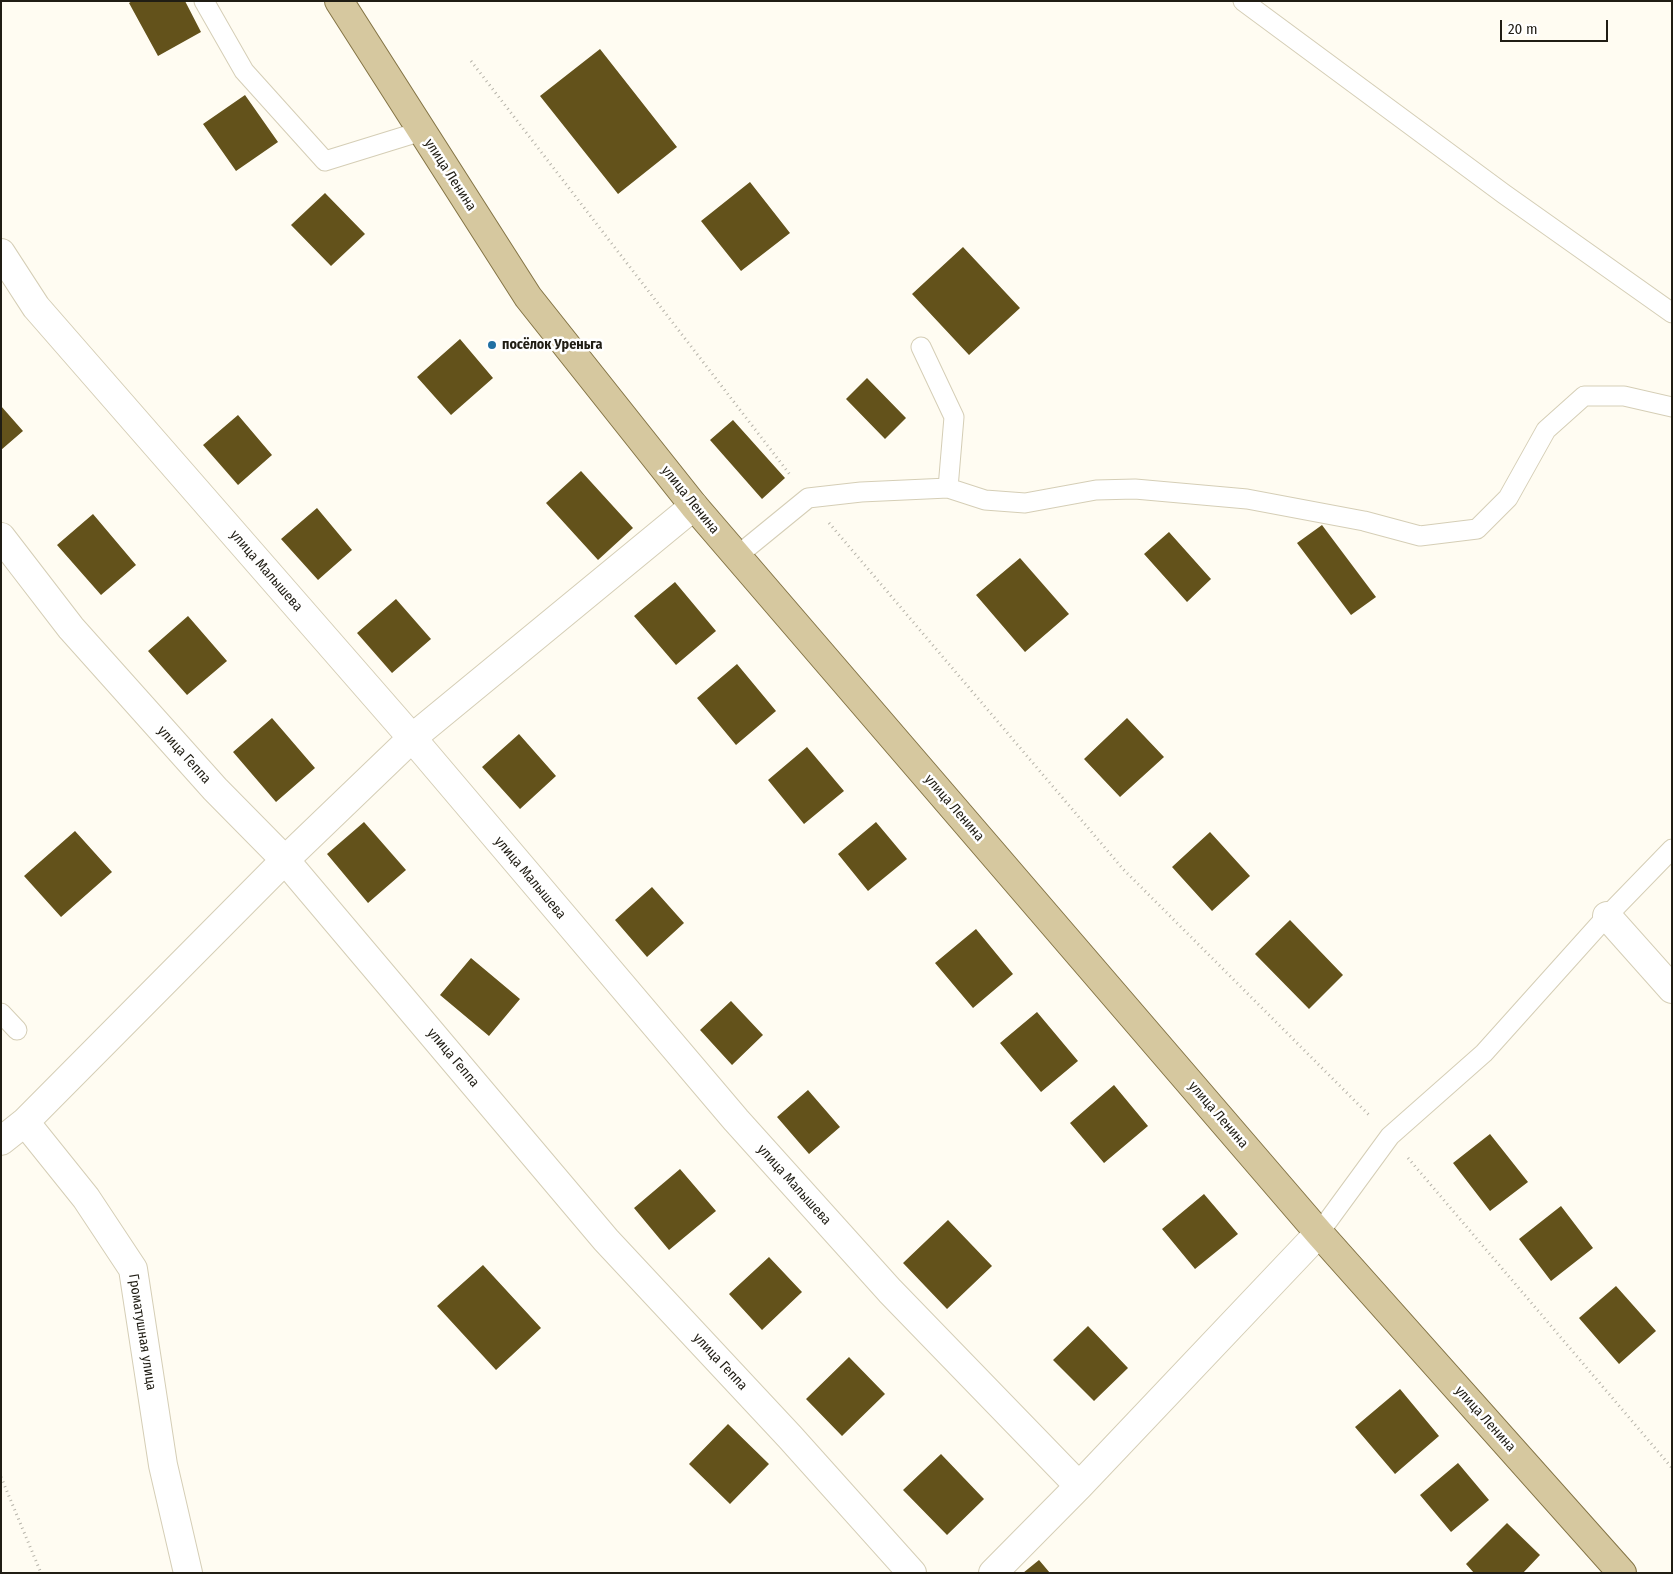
<!DOCTYPE html>
<html>
<head>
<meta charset="utf-8">
<style>
  body { margin:0 }
  #map { position:relative; width:1673px; height:1574px; overflow:hidden; background:#fffcf2; font-family:"Fira Sans Condensed",sans-serif }
  canvas { display:block }
  .frame { position:absolute; inset:0; border:2px solid #201d14; pointer-events:none }
  .scale { position:absolute; left:1500px; top:20px; width:108px; height:22px; box-sizing:border-box; border:2px solid #201d14; border-top:0; padding-left:6px; font-size:15px; line-height:18px; white-space:nowrap; color:#201d14; -webkit-text-stroke:4px #fff; paint-order:stroke }
</style>
</head>
<body>
<div id="map">
<canvas width="1673" height="1574"></canvas>
<div class="frame"></div>
<div class="scale">20 m</div>
</div>
<script>
const ctx = document.querySelector('canvas').getContext('2d');
ctx.lineJoin = 'round';
function fillPath(path, color) { ctx.fillStyle = color; ctx.fill(path, 'evenodd'); }
function strokePath(path, color, width, dash) { ctx.strokeStyle = color; ctx.lineWidth = width; ctx.lineCap = dash ? 'butt' : 'round'; ctx.setLineDash(dash || []); ctx.stroke(path); }
function write(font, color, halo, rows, align = 'center') {
  ctx.font = font + ' "Fira Sans Condensed",sans-serif'; ctx.lineWidth = 5; ctx.setLineDash([]); ctx.textBaseline = 'middle'; ctx.strokeStyle = halo; ctx.fillStyle = color; for (const [text, x, y, turn = 0] of rows) {
    ctx.save(); ctx.translate(x, y); ctx.rotate((+turn || 0) * Math.PI / 180); ctx.textAlign = isNaN(turn) ? turn : align; if (halo) ctx.strokeText(text, 0, 0); ctx.fillText(text, 0, 0); ctx.restore();
  }
}
const building = new Path2D(`
  M 132,1 L 185,1 L 201,32 L 158,56 L 129,3 Z
  M 600,49 L 677,147 L 618,194 L 540,96 Z
  M 245,95 L 278,142 L 236,171 L 203,124 Z
  M 750,182 L 790,233 L 741,271 L 701,221 Z
  M 325,193 L 365,234 L 331,266 L 291,225 Z
  M 963,247 L 1020,308 L 969,355 L 912,294 Z
  M 460,339 L 493,378 L 451,415 L 417,377 Z
  M 867,378 L 906,418 L 885,439 L 846,399 Z
  M 1,406 L 23,431 L 1,450 Z
  M 238,415 L 272,455 L 238,485 L 203,445 Z
  M 733,420 L 785,478 L 762,499 L 710,440 Z
  M 581,471 L 633,528 L 598,560 L 546,503 Z
  M 317,508 L 352,550 L 318,580 L 281,539 Z
  M 93,514 L 136,565 L 101,595 L 57,545 Z
  M 1322,525 L 1376,597 L 1351,615 L 1297,543 Z
  M 1169,532 L 1211,579 L 1187,602 L 1144,554 Z
  M 1020,558 L 1069,614 L 1025,652 L 976,595 Z
  M 675,582 L 716,631 L 676,665 L 634,616 Z
  M 396,599 L 431,639 L 392,673 L 357,633 Z
  M 188,616 L 227,661 L 187,695 L 148,651 Z
  M 737,664 L 776,711 L 736,745 L 697,698 Z
  M 272,718 L 315,768 L 276,802 L 233,752 Z
  M 1127,718 L 1164,757 L 1120,797 L 1084,759 Z
  M 519,734 L 556,776 L 520,809 L 482,767 Z
  M 807,747 L 844,791 L 804,824 L 768,780 Z
  M 364,822 L 406,870 L 368,903 L 327,854 Z
  M 876,822 L 907,859 L 868,891 L 838,854 Z
  M 75,831 L 112,872 L 61,917 L 24,876 Z
  M 1210,832 L 1250,876 L 1212,911 L 1172,867 Z
  M 652,887 L 684,923 L 647,957 L 615,920 Z
  M 1290,920 L 1343,975 L 1309,1009 L 1255,954 Z
  M 976,929 L 1013,974 L 973,1008 L 935,963 Z
  M 471,958 L 520,999 L 489,1036 L 440,995 Z
  M 731,1001 L 763,1035 L 732,1065 L 700,1030 Z
  M 1037,1012 L 1078,1061 L 1041,1092 L 1000,1043 Z
  M 1114,1085 L 1148,1126 L 1104,1163 L 1070,1123 Z
  M 808,1090 L 840,1127 L 809,1154 L 777,1117 Z
  M 1490,1134 L 1528,1182 L 1490,1211 L 1453,1163 Z
  M 680,1169 L 716,1211 L 669,1250 L 634,1208 Z
  M 1204,1194 L 1238,1234 L 1195,1269 L 1162,1229 Z
  M 1561,1206 L 1593,1248 L 1551,1281 L 1519,1239 Z
  M 948,1220 L 992,1266 L 947,1309 L 903,1263 Z
  M 769,1257 L 802,1292 L 762,1330 L 729,1294 Z
  M 483,1265 L 541,1328 L 496,1370 L 437,1306 Z
  M 1616,1286 L 1656,1331 L 1619,1364 L 1579,1318 Z
  M 1088,1326 L 1128,1368 L 1094,1401 L 1053,1360 Z
  M 849,1357 L 885,1394 L 842,1436 L 806,1399 Z
  M 1400,1389 L 1439,1436 L 1395,1474 L 1355,1427 Z
  M 728,1424 L 769,1464 L 730,1504 L 689,1464 Z
  M 941,1454 L 984,1499 L 947,1535 L 903,1490 Z
  M 1458,1463 L 1489,1500 L 1451,1532 L 1420,1495 Z
  M 1507,1523 L 1540,1555 L 1523,1573 L 1474,1573 L 1466,1564 Z
  M 1039,1560 L 1050,1573 L 1023,1573 Z`);
const path = new Path2D(`
  M 471,61 L 791,476
  M 829,523 L 1123,869 L 1370,1116
  M 1408,1158 L 1672,1468
  M 1,1477 L 41,1573`);
const service = new Path2D(`
  M 204,1 L 244,71 L 325,161 L 422,131
  M 1243,1 L 1504,194 L 1672,313
  M 948,488 L 985,500 L 1025,503 L 1096,490 L 1135,489 L 1247,499 L 1364,521 L 1420,536 L 1477,529 L 1508,498 L 1546,430 L 1584,396 L 1624,396 L 1672,407
  M 737,556 L 808,498 L 861,492 L 948,488 L 954,417 L 921,347
  M 1,1013 L 17,1030
  M 1319,1233 L 1390,1136 L 1484,1053 L 1607,916 L 1672,849`);
const minor = new Path2D(`
  M 1,253 L 36,307 L 412,738 L 736,1120 L 890,1291 L 1079,1486
  M 1,537 L 71,628 L 215,789 L 285,860 L 606,1240 L 790,1437 L 912,1573
  M 1607,916 L 1672,989
  M 25,1122 L 86,1198 L 133,1269 L 163,1465 L 188,1573
  M 1,1141 L 25,1122 L 285,860 L 412,738 L 694,506
  M 993,1573 L 1079,1486 L 1319,1233`);
const primary = new Path2D(`
  M 339,1 L 528,297 L 694,506 L 1319,1233 L 1622,1573`);
const markers = [
  [492,345,5,"#2170a2"]
];
const streetNames = [
  ["улица Ленина",450,175,57],
  ["улица Ленина",690,500,51],
  ["улица Малышева",266,571,49],
  ["улица Геппа",184,755,48],
  ["улица Ленина",954,808,49],
  ["улица Малышева",530,878,50],
  ["улица Геппа",453,1058,50],
  ["улица Ленина",1218,1115,49],
  ["улица Малышева",794,1185,48],
  ["Громатушная улица",142,1332,81],
  ["улица Геппа",720,1362,47],
  ["улица Ленина",1485,1419,48]
];
const poiNames = [
  ["посёлок Уреньга",502,345]
];
fillPath(building, '#63521b');
strokePath(service, '#d5ceb6', 21);
strokePath(minor, '#d5ceb6', 30);
strokePath(primary, '#847445', 30);
strokePath(path, '#b6b3a9', 3, [1, 4]);
strokePath(service, '#fff', 19);
strokePath(minor, '#fff', 28);
strokePath(primary, '#d6c89f', 28);
for (const [x, y, r, color] of markers) { const dot = new Path2D(); dot.arc(x, y, r, 0, 2 * Math.PI); ctx.fillStyle = color; ctx.fill(dot); strokePath(dot, '#fff', 2); }
write('14px', '#201d14', '#fff', streetNames);
write('bold 14px', '#201d14', '#fff', poiNames, 'left');
</script>
</body>
</html>
